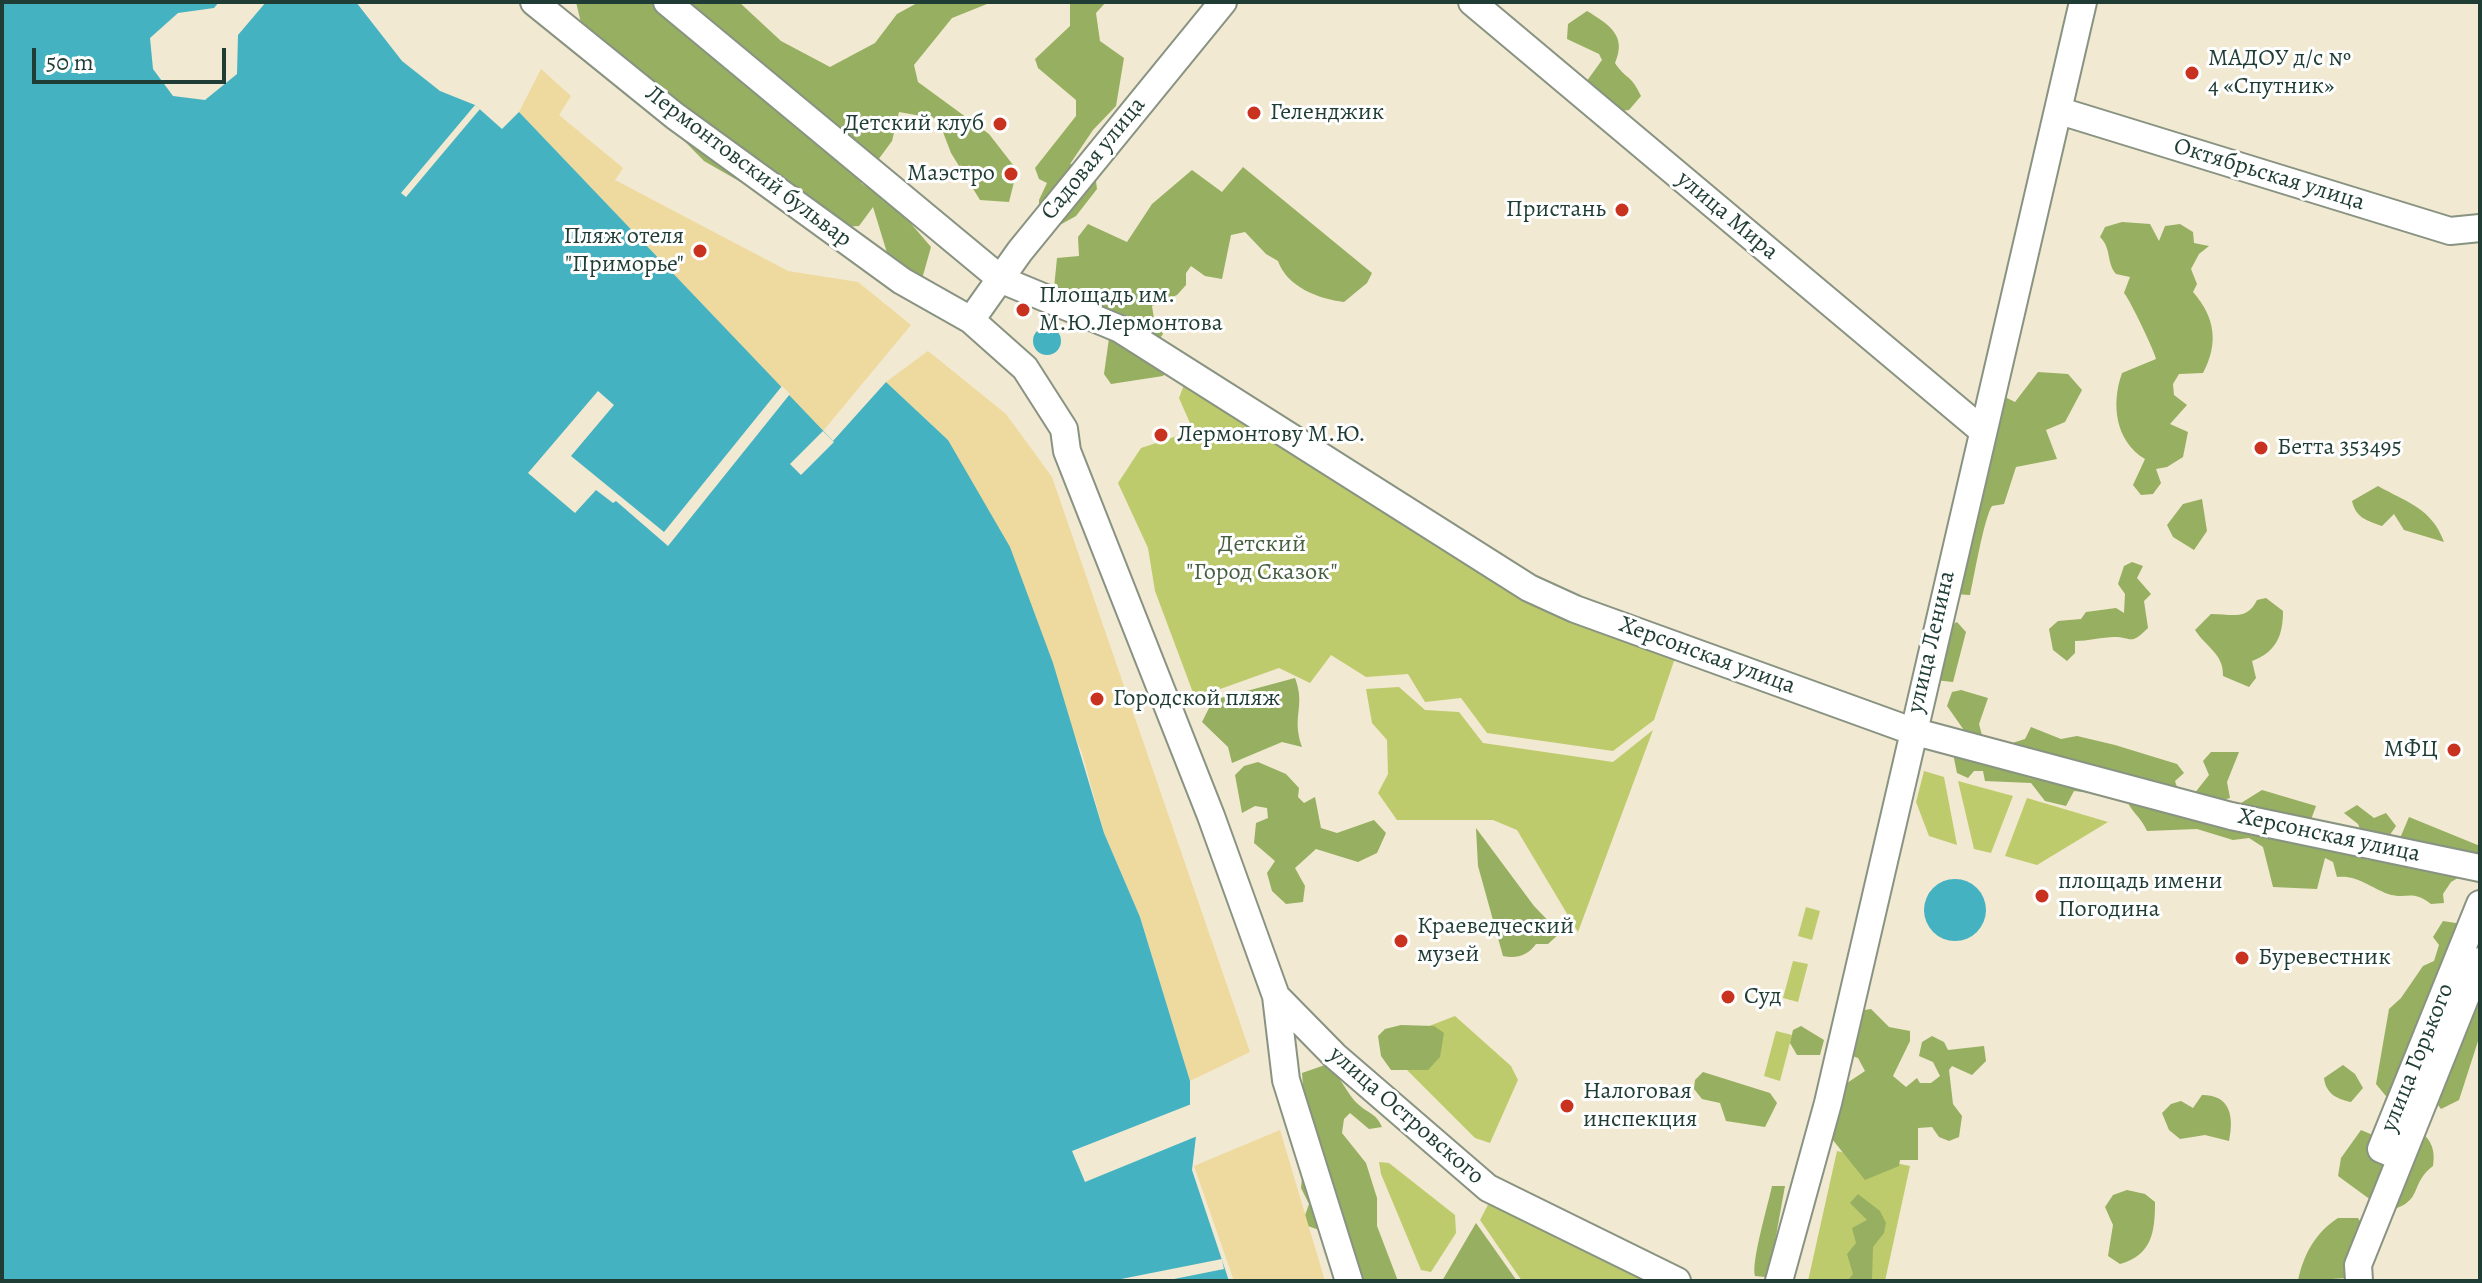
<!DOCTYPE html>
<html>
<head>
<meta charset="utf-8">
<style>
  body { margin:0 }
  #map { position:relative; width:2482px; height:1283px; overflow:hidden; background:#f1e9d1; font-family:Alegreya,serif }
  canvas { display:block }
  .frame { position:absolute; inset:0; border:4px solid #1f3d34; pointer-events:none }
  .scale { position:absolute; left:32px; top:48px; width:194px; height:36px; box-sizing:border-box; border:4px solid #1f3d34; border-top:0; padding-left:10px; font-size:24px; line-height:28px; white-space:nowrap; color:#1f3d34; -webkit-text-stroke:6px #fff; paint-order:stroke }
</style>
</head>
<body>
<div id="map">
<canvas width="2482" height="1283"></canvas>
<div class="frame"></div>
<div class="scale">50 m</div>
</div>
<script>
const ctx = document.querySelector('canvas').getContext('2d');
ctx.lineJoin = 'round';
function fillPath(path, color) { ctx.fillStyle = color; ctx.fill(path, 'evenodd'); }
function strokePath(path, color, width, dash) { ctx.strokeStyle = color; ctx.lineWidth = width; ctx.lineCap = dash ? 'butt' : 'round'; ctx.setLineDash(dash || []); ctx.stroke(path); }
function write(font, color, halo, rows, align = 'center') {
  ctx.font = font + ' Alegreya,serif'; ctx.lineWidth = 6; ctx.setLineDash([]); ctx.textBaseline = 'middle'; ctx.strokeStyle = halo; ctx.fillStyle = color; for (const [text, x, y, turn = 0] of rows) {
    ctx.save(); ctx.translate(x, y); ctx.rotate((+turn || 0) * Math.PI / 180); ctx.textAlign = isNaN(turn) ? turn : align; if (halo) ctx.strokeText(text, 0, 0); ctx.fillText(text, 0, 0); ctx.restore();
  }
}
const green = new Path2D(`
  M 1185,382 L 1675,658 L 1654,720 L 1613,751 L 1487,733 L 1461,698 L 1425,702 L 1408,674 L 1366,677 L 1331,655 L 1310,683 L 1279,668 L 1195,698 L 1155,591 L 1148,548 L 1118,483 L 1141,448 L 1177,436 L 1190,423 L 1179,398 Z
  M 1399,687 L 1425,710 L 1459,712 L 1483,743 L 1613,762 L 1653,730 L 1578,932 L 1517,830 L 1493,820 L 1397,820 L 1378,793 L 1388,774 L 1387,740 L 1372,723 L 1366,689 Z
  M 1924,771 L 1944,777 L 1957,845 L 1929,836 L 1916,802 Z
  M 1958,781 L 2013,796 L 1991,853 L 1974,849 Z
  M 2027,798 L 2108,822 L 2037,865 L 2005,856 Z
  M 1806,907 L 1820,911 L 1812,940 L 1798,936 Z
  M 1793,961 L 1808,964 L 1798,1002 L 1783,998 Z
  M 1455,1016 L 1511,1066 L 1518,1080 L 1490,1143 L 1475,1138 L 1401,1064 L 1393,1040 Z
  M 1776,1031 L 1792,1035 L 1780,1081 L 1764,1076 Z
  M 1837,1151 L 1910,1166 L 1885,1281 L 1808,1281 Z
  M 1379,1162 L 1389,1163 L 1455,1215 L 1456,1233 L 1431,1272 L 1421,1270 L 1381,1174 Z
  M 1491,1199 L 1658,1281 L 1522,1281 L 1480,1220 Z`);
const forest = new Path2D(`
  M 576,2 L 739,2 L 781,41 L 830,67 L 875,43 L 897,14 L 919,2 L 992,2 L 952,18 L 914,65 L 918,82 L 989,134 L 1017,170 L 1009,202 L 980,200 L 951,153 L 938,119 L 899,112 L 892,141 L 861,183 L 895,205 L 931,247 L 922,279 L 892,269 L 873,207 L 859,226 L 810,229 L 751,188 L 704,161 L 585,40 Z
  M 1070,2 L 1106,2 L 1096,13 L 1100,41 L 1124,58 L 1116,106 L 1093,130 L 1070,164 L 1085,163 L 1095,174 L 1097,189 L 1076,216 L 1058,226 L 1039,212 L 1039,200 L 1047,183 L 1039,179 L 1035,168 L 1076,116 L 1076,100 L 1038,68 L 1035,59 L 1070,26 Z
  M 1587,11 C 1610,25 1627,36 1615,63 C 1625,79 1631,74 1641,96 L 1629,110 L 1602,113 L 1584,85 L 1602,60 L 1599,54 L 1567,39 L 1568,24 Z
  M 1243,167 L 1372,273 L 1367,283 L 1344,302 C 1319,299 1287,287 1278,261 L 1266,254 L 1245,232 L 1231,235 L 1222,279 L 1205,276 L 1191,266 L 1186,273 L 1186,285 L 1177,295 L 1152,306 L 1154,319 L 1163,334 L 1157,342 L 1171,365 L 1163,376 L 1111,384 L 1104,374 L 1112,317 L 1054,288 L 1057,258 L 1079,256 L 1078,237 L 1088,224 L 1127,242 L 1152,204 L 1192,170 L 1222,192 Z
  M 2122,222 L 2150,224 L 2159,241 L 2165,226 L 2180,224 L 2193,232 L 2194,243 L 2209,246 L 2199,254 L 2191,269 L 2197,284 L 2193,292 C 2215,317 2219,343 2203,373 L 2179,374 L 2173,384 L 2174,395 L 2187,405 L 2170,424 L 2188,432 L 2183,457 L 2167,467 L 2156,469 L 2161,483 L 2153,494 L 2141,495 L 2133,485 L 2145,459 C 2115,441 2111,404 2122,373 L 2156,359 C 2155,352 2130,300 2124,293 L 2130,277 L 2116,274 C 2106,262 2112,249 2100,237 L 2105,227 Z
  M 2038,372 L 2068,374 L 2082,390 L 2065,422 L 2046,430 L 2057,459 L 2016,467 L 2004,504 L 1992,506 C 1984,518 1974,577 1970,595 L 1954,594 L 2003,396 L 2015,402 Z
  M 2378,486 C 2406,502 2432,508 2444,542 L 2404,530 L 2394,514 L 2382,526 C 2366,520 2356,518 2352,501 Z
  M 2202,499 L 2207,531 L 2194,550 L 2173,537 L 2167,525 L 2183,504 Z
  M 2132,562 L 2143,566 L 2137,578 L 2151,594 L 2144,601 L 2148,628 C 2130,646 2133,637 2114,637 C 2102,637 2088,641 2075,641 L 2075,653 L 2067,661 L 2053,650 L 2049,629 L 2058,621 L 2081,619 L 2086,612 L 2116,608 L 2124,613 L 2125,594 L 2118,584 L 2124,566 Z
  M 2266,598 L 2283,611 C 2283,636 2276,652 2252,661 L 2256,678 L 2249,687 L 2223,676 C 2224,654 2206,647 2195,630 L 2211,614 C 2232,614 2247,621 2257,600 Z
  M 1957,622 L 1966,632 L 1953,682 L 1935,680 L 1942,630 Z
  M 1295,678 C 1306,707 1291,716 1302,747 L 1282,742 L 1232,763 L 1228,747 L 1202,722 L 1213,700 Z
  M 1961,690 L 1988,698 L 1979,724 L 1983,739 L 2009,744 L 2025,739 L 2031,727 L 2061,739 L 2077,736 L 2115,745 L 2177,764 L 2184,773 L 2175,781 L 2178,790 L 2194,794 L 2209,775 L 2203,761 L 2211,752 L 2239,752 L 2227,782 L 2230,798 L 2215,802 L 2233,808 L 2262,790 L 2316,806 L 2309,825 L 2354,842 L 2367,860 L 2395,850 L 2409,817 L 2480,846 L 2480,865 L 2451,882 L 2443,894 L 2444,903 L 2431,904 C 2411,889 2407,900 2388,894 C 2369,887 2358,875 2337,877 L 2333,862 L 2325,858 L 2317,889 L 2273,887 L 2263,847 L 2249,838 L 2233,840 L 2197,829 L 2147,831 C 2141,817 2131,812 2125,797 L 2074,791 L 2066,806 L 2045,801 L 2031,783 L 1985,781 L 1983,771 L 1974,771 L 1968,778 L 1957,773 L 1949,734 L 1966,733 L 1947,706 L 1952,692 Z
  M 1258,762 L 1286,774 L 1299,788 L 1298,797 L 1304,803 L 1315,797 L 1321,828 L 1337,833 L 1374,820 L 1386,833 L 1377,853 L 1358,862 L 1316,849 L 1295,868 L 1305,886 L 1303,902 L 1286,904 L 1272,891 L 1267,873 L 1275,861 L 1254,843 L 1256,823 L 1268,818 L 1267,808 L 1255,806 L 1242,813 L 1235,775 L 1244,766 Z
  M 2357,805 L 2374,818 L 2386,813 L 2396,826 L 2387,839 L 2362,834 L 2358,824 L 2344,813 Z
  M 1476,828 L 1534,906 L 1560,933 L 1548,944 L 1536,944 C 1528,955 1517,959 1503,956 L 1478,866 Z
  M 2480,920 L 2480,1035 L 2459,1100 L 2441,1109 L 2429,1093 L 2390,1101 L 2376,1084 L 2389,1009 L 2401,998 L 2423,966 L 2434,961 L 2439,945 L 2433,937 L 2443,921 L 2462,924 Z
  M 1871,1009 L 1889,1027 L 1910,1031 L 1910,1041 L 1893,1076 L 1906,1087 L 1917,1078 L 1920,1083 L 1931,1083 L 1940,1076 L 1933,1062 L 1919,1056 L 1922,1042 L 1932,1036 L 1944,1042 L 1948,1050 L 1984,1046 L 1986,1061 L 1972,1075 L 1952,1066 L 1949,1070 L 1953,1104 L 1962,1116 L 1959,1137 L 1949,1141 L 1939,1137 L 1932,1127 L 1918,1128 L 1918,1160 L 1900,1160 L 1899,1166 L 1865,1180 L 1816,1119 L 1823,1089 L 1847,1083 L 1865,1071 L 1858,1058 L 1849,1055 L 1858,1011 Z
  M 1401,1025 L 1434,1026 L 1444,1033 L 1440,1057 L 1428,1070 L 1391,1070 L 1381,1056 L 1378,1036 L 1385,1029 Z
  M 1801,1026 L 1824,1040 L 1820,1055 L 1797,1055 L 1790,1043 L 1793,1030 Z
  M 1325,1065 C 1345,1080 1344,1091 1359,1105 C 1369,1114 1376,1113 1382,1127 L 1369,1129 L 1350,1113 L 1344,1119 L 1342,1133 L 1366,1163 L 1377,1198 L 1377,1226 L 1398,1281 L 1347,1281 L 1325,1232 L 1302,1224 L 1309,1204 L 1301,1188 L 1304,1159 L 1296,1098 L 1303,1086 L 1302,1073 Z
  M 2343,1065 L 2355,1074 L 2363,1088 L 2351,1102 C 2337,1099 2326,1094 2324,1078 Z
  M 1703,1072 L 1770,1093 L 1777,1103 L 1765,1127 L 1726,1121 L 1720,1103 L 1702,1099 L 1694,1089 L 1695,1080 Z
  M 2202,1095 C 2231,1095 2234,1117 2229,1141 L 2205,1135 L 2180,1139 L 2169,1130 L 2162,1113 L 2171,1104 L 2181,1101 L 2193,1108 Z
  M 2416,1128 C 2430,1138 2436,1148 2433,1166 C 2408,1185 2425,1203 2386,1211 L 2338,1176 L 2341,1158 L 2361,1130 L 2375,1136 Z
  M 1772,1186 L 1785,1186 L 1770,1269 L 1765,1277 L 1755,1276 C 1751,1262 1768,1205 1772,1186 Z
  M 2127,1190 L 2145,1194 L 2155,1202 C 2155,1232 2152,1255 2120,1264 L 2108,1256 L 2113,1225 L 2105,1207 L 2113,1195 Z
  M 1858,1194 L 1880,1211 L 1886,1223 L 1884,1233 L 1873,1247 L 1872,1281 L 1849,1279 L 1853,1274 L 1847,1254 L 1856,1243 L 1852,1228 L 1867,1220 L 1850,1203 Z
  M 2338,1218 L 2358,1218 L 2365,1229 L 2348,1278 L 2298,1281 C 2303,1255 2316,1232 2338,1218 Z
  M 1476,1223 L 1517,1281 L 1442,1281 Z`);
const sand = new Path2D(`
  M 541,69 L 571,96 L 559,115 L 623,168 L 615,180 L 788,271 L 858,282 L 911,325 L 823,431 L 519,112 Z
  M 928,351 L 1006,414 L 1052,477 L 1250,1052 L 1190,1081 L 1140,917 L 1104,833 L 1082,753 L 948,440 L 886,382 Z
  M 1280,1130 L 1325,1281 L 1234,1281 L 1194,1166 Z`);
const water = new Path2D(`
  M 2,2 L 356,2 L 402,61 L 440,91 L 475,105 L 502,129 L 519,112 L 833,441 L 886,382 L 948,440 L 1010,547 L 1053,663 L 1104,833 L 1140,917 L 1190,1081 L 1190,1105 L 1196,1136 L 1192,1170 L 1229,1281 L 2,1281 Z
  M1033 341a14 14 0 1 1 28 0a14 14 0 1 1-28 0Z
  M1924 910a31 31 0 1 1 62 0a31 31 0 1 1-62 0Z`);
const pier = new Path2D(`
  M 219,2 L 266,2 L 238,35 L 237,74 L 205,100 L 173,96 L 153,69 L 150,38 L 178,13 L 214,8 Z
  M 475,105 L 480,109 L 406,197 L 401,193 Z
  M 782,386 L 790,394 L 668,546 L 616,501 L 613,503 L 596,490 L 575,513 L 528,473 L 598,391 L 614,405 L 571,456 L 664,532 Z
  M 823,431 L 834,442 L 801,475 L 790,464 Z
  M 1194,1103 L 1200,1135 L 1085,1182 L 1072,1151 Z
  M 1222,1259 L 1224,1269 L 1164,1281 L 1111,1281 Z`);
const street = new Path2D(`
  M 534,2 L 675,116 L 902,281 L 971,320 L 1025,368 L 1064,429 L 1067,451 L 1211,816 L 1276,996 L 1286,1080 L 1349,1281
  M 667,2 L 1002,280 L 1120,329 L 1529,588 L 1575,609 L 1912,731 L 2231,816 L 2480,868
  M 1472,2 L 1983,431
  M 2060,111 L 2450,231 L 2480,228
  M 971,320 L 1020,251 L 1223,2
  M 1276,996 L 1335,1056 L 1488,1188 L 1677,1281
  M 2400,1157 L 2381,1149 L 2480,904
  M 1779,1281 L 1828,1103 L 2083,2
  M 2359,1281 L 2358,1265 L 2480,961`);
const markers = [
  [2192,73,8,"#c8321e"],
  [1254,113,8,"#c8321e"],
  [1000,124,8,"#c8321e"],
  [1011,174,8,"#c8321e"],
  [1622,210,8,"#c8321e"],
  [700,251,8,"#c8321e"],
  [1023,310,8,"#c8321e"],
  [1161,435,8,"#c8321e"],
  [2261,448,8,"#c8321e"],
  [1097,699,8,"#c8321e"],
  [2454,750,8,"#c8321e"],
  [2042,896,8,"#c8321e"],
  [1401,941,8,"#c8321e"],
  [2242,958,8,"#c8321e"],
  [1728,997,8,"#c8321e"],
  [1567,1106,8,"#c8321e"]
];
const poiNames = [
  ["МАДОУ д/с №",2208,59],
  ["4 «Спутник»",2208,87],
  ["Геленджик",1270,113],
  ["Детский клуб",984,124,"right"],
  ["Маэстро",995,174,"right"],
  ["Пристань",1606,210,"right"],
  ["Пляж отеля",684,237,"right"],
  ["\"Приморье\"",684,265,"right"],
  ["Площадь им.",1039,296],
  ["М.Ю.Лермонтова",1039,324],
  ["Лермонтову М.Ю.",1177,435],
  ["Бетта 353495",2277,448],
  ["Городской пляж",1113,699],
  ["МФЦ",2438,750,"right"],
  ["площадь имени",2058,882],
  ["Погодина",2058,910],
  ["Краеведческий",1417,927],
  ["музей",1417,955],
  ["Буревестник",2258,958],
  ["Суд",1744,997],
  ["Налоговая",1583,1092],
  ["инспекция",1583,1120]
];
const streetNames = [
  ["Садовая улица",1094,159,-51],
  ["Лермонтовский бульвар",748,167,37],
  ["Октябрьская улица",2269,175,17],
  ["улица Мира",1727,216,40],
  ["улица Ленина",1932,642,-77],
  ["Херсонская улица",1707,656,20],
  ["Херсонская улица",2329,836,12],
  ["улица Горького",2418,1058,-68],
  ["улица Островского",1406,1116,41]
];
const parkNames = [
  ["Детский",1262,545],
  ["\"Город Сказок\"",1262,573]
];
fillPath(green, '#becb6d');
fillPath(forest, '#96af60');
fillPath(sand, '#eeda9e');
fillPath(water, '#45b2c1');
fillPath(pier, '#f1e9d1');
strokePath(street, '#889382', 30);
strokePath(street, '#fff', 26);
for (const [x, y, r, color] of markers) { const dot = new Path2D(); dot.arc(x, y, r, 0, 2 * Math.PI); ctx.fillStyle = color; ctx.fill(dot); strokePath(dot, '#fff', 3); }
write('24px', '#1f3d34', '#fff', poiNames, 'left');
write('24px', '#1f3d34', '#fff', streetNames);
write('24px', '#476042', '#fff', parkNames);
</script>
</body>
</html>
